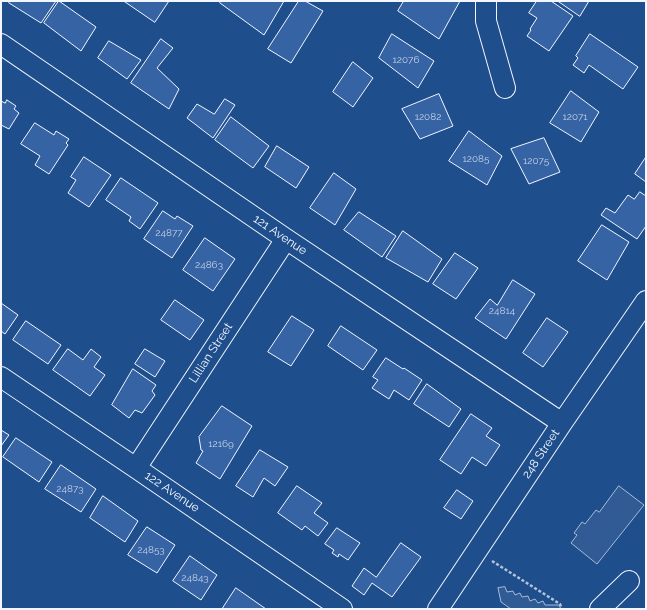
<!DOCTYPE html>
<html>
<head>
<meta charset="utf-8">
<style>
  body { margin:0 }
  #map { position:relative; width:647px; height:610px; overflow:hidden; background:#1f4e8c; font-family:Raleway,sans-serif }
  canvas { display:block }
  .frame { position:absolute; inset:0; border:2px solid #f2f6ff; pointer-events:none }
</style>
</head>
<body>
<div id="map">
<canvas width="647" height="610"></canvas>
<div class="frame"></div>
</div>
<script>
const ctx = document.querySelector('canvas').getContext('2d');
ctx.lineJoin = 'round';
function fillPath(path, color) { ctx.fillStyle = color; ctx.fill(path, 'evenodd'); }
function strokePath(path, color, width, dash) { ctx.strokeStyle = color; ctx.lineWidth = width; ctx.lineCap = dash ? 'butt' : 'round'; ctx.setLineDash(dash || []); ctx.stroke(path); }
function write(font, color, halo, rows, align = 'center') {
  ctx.font = font + ' Raleway,sans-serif'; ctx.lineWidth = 3; ctx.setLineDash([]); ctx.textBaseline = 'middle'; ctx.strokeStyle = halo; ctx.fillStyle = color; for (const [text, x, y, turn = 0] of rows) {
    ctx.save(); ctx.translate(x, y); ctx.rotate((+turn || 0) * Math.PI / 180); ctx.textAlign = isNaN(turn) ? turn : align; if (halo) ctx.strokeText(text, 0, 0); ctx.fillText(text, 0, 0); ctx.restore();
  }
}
const built = new Path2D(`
  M 619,486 L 644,505 L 597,564 L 571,543 L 577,535 L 574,533 L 582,522 L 585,524 L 596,510 L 599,512 Z
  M 505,587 L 507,592 L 513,591 L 515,595 L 520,593 L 522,597 L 528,596 L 530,601 L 535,599 L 538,603 L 543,601 L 545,605 L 559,605 L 561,609 L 511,609 L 501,602 L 498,588 Z`);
const building = new Path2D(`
  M 10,1 L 56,1 L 41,23 L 9,3 Z
  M 59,1 L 96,27 L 81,51 L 44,23 Z
  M 124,1 L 169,1 L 155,22 Z
  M 221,1 L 284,1 L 264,35 L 220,3 Z
  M 299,1 L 305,1 L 323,11 L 291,63 L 268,49 Z
  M 404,1 L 460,1 L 439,39 L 398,11 Z
  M 537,1 L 551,1 L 573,16 L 549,51 L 527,36 L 531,30 L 530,29 L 537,18 L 529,13 Z
  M 558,1 L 589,1 L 580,16 Z
  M 392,34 L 434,61 L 418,88 L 379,58 Z
  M 590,34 L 638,67 L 623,89 L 589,65 L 584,73 L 573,65 L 578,58 L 576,56 Z
  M 161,39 L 173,48 L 157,68 L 179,89 L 169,109 L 131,83 Z
  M 109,41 L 141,60 L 127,79 L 98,58 Z
  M 353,62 L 373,78 L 353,107 L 333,92 Z
  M 571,91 L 599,112 L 581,142 L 550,123 Z
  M 439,94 L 453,126 L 420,139 L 402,109 Z
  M 225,99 L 235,105 L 213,138 L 187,118 L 197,104 L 214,114 Z
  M 7,100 L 16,106 L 14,109 L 19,113 L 9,129 L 1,125 L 1,101 L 5,103 Z
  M 231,117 L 269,146 L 253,168 L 215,140 Z
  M 35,123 L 54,135 L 56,131 L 69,139 L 66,143 L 68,145 L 49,174 L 35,165 L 40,156 L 21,144 Z
  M 469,131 L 502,156 L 487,185 L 449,161 Z
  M 544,138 L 560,172 L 529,184 L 511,149 Z
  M 277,146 L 309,167 L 296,188 L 265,167 Z
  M 84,157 L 111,175 L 89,207 L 68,193 L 76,180 L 71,177 Z
  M 646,157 L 646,182 L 635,174 Z
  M 334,173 L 356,189 L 335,225 L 310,208 Z
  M 121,178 L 158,203 L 140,229 L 129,221 L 131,217 L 106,200 Z
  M 640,192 L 646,196 L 646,226 L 637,239 L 601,215 L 606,208 L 615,213 L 628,195 L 634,199 Z
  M 163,211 L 175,219 L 177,216 L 193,226 L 172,258 L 144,239 Z
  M 359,212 L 396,236 L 382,257 L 344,230 Z
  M 602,225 L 629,242 L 607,280 L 578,261 Z
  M 403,231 L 442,259 L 428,282 L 386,258 Z
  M 205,238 L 235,259 L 213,291 L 183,270 Z
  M 455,253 L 478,268 L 456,299 L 433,284 Z
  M 513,280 L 535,294 L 506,339 L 475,318 L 490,299 L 497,305 Z
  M 175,300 L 204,320 L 190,340 L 161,320 Z
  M 1,303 L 18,315 L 5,334 L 1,331 Z
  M 292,316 L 314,330 L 291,366 L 268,352 Z
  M 547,318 L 568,332 L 543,367 L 523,353 Z
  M 26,321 L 61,345 L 48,364 L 13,340 Z
  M 341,326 L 377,350 L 363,370 L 328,346 Z
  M 68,349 L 83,360 L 91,349 L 101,357 L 94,367 L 105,375 L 90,396 L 53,370 Z
  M 145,349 L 165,361 L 155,377 L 135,364 Z
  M 386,358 L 403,369 L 404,368 L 422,380 L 409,400 L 394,390 L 389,399 L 372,388 L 378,380 L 373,377 Z
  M 133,369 L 156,385 L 152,391 L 155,395 L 142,413 L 135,410 L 129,418 L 112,405 Z
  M 427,384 L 461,409 L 449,427 L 414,404 Z
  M 222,406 L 252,426 L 220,479 L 196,463 L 203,451 L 201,450 L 199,437 Z
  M 471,414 L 492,428 L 486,436 L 500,445 L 486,466 L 472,457 L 461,474 L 440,460 Z
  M 1,430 L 9,435 L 1,446 Z
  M 16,438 L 52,462 L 39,482 L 3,457 Z
  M 260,450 L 288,467 L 275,486 L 264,478 L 253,497 L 236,486 Z
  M 61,465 L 96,489 L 81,512 L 45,489 Z
  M 297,486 L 322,503 L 314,513 L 328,523 L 318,536 L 305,526 L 302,530 L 278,513 Z
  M 457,490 L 473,501 L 461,519 L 444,508 Z
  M 103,496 L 138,521 L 125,542 L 90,518 Z
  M 147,527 L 175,545 L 157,573 L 128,555 Z
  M 337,528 L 360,543 L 348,560 L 339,554 L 338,557 L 332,553 L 334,550 L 325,544 Z
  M 401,543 L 421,557 L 392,597 L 372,583 L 364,595 L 352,586 L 364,568 L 376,577 Z
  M 190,556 L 217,575 L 201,600 L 173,581 Z
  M 236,588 L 266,609 L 225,609 L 223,608 Z`);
const path = new Path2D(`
  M 492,561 L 560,604 L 562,609`);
const minor = new Path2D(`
  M 486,1 L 486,21 L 505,88
  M 1,44 L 286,239 L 562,423
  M 1,377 L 136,468 L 342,609
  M 136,468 L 286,239
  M 438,609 L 562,423 L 646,301
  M 600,609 L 629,581`);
const numberNames = [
  ["12076",406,60],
  ["12082",428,117],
  ["12071",575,117],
  ["12085",476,159],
  ["12075",536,161],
  ["24877",169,233],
  ["24863",209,265],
  ["24814",502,311],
  ["12169",221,444],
  ["24873",70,489],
  ["24853",151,550],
  ["24843",195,578]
];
const streetNames = [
  ["121 Avenue",280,235,34],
  ["Lillian Street",211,353,-57],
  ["248 Street",541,454,-56],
  ["122 Avenue",172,492,34]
];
fillPath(built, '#305b95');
strokePath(built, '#a8bbd7', 1);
fillPath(building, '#3563a3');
strokePath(building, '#f2f6ff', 1);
strokePath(minor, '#f2f6ff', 22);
strokePath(path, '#b3c4dc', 2.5, [3, 2]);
strokePath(minor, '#1f4e8c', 20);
write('10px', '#c3d1e8', null, numberNames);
write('12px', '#f2f6ff', '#1f4e8c', streetNames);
</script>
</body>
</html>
